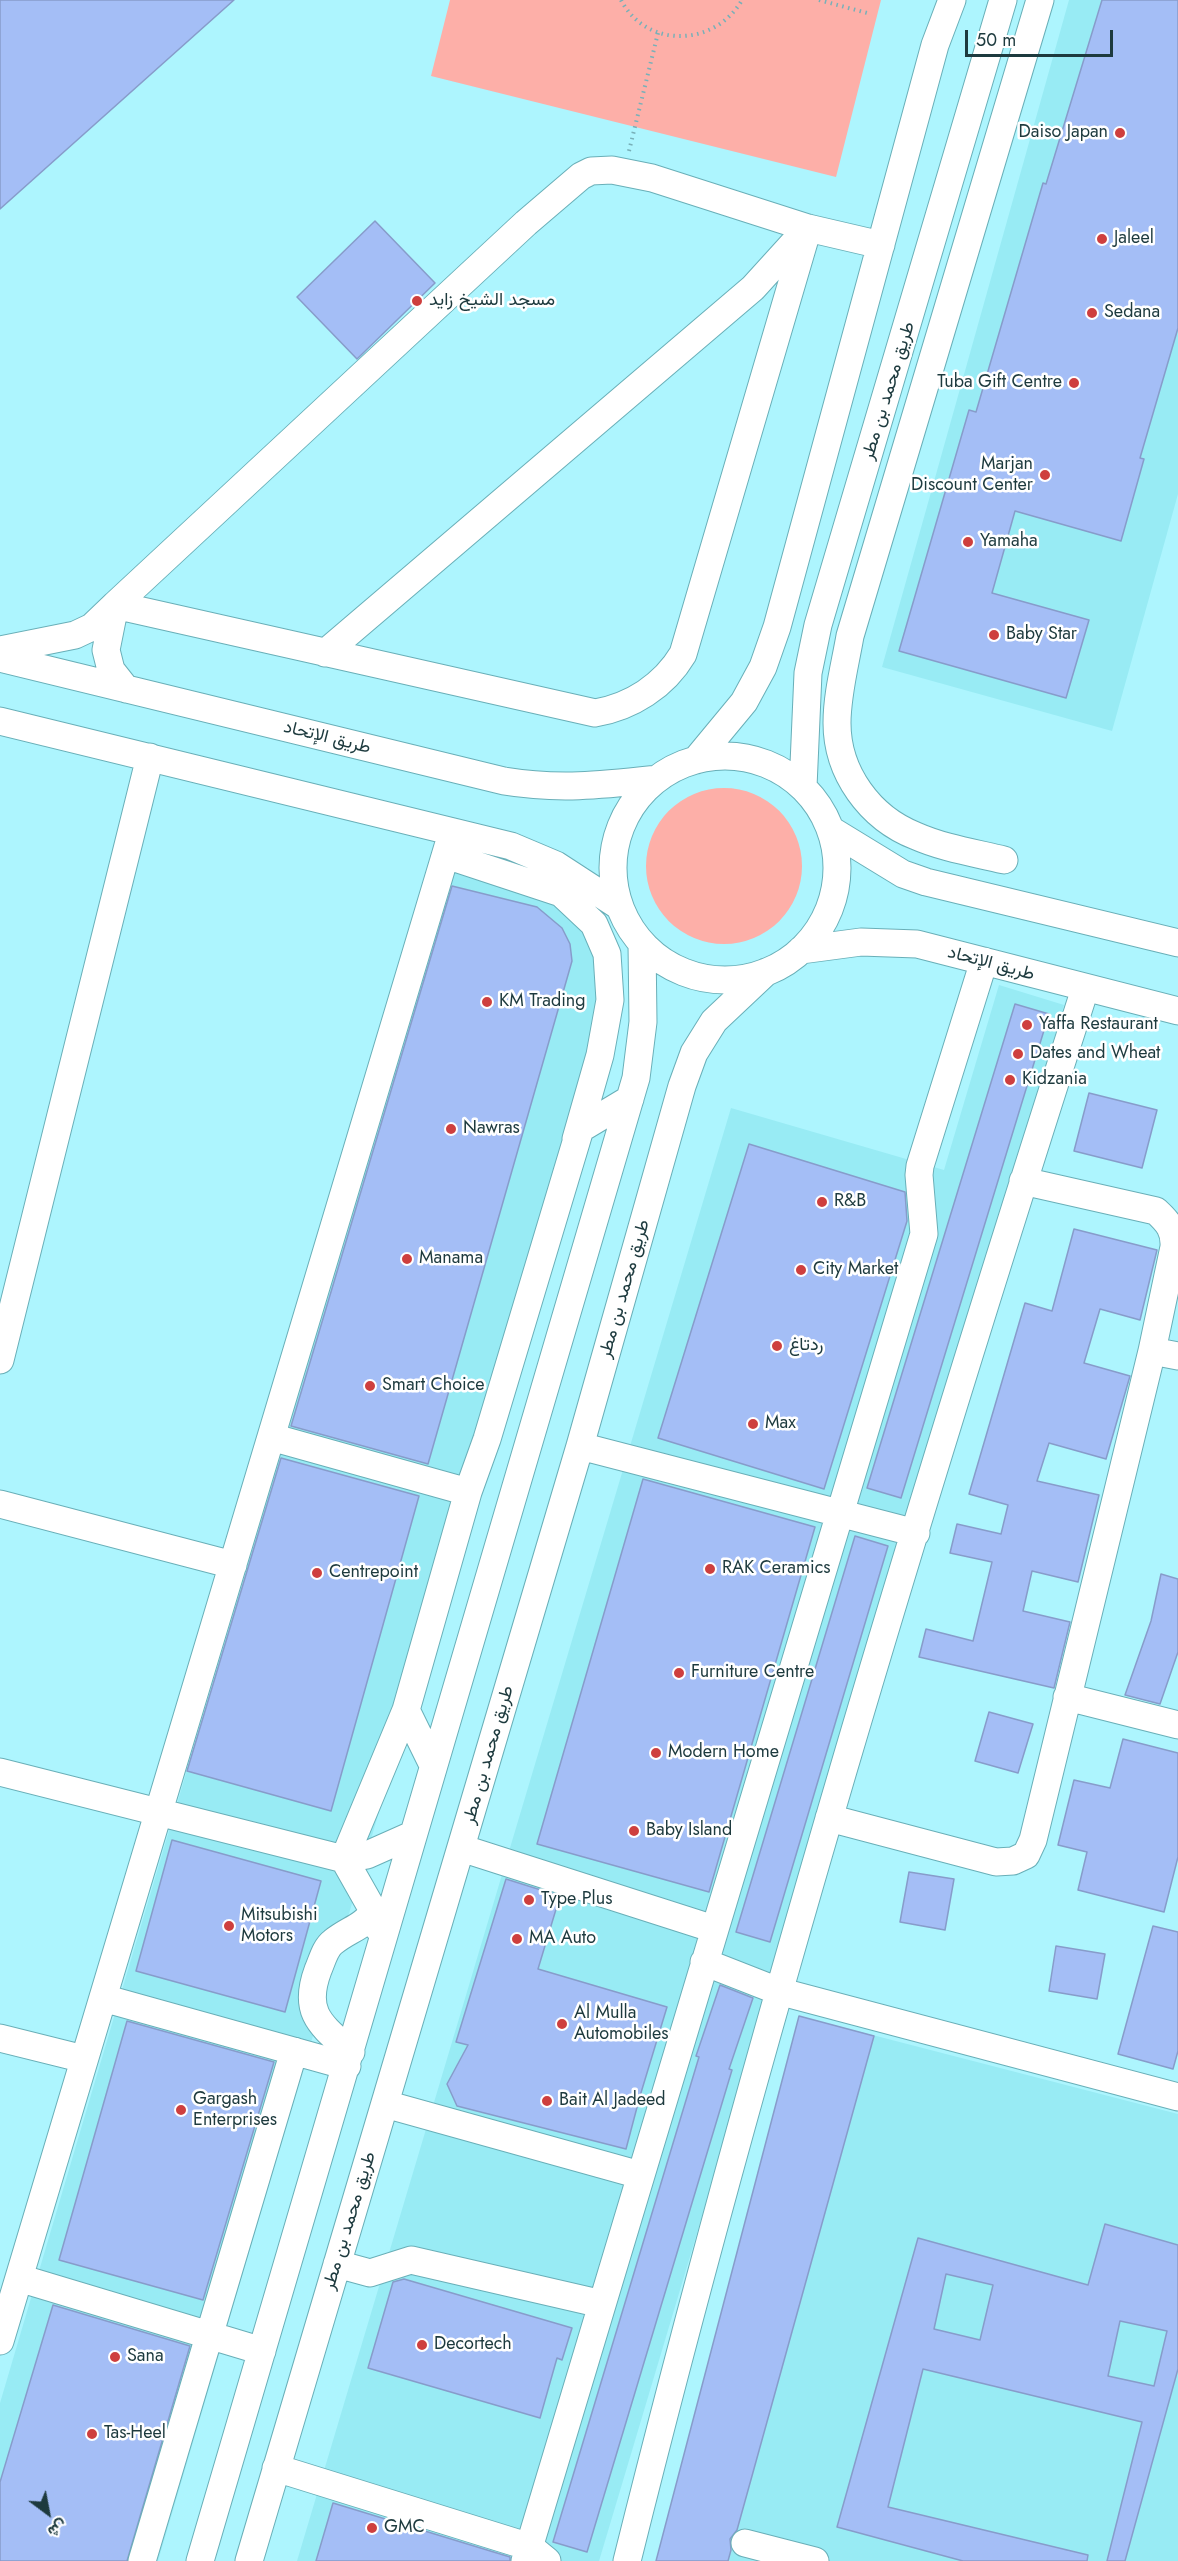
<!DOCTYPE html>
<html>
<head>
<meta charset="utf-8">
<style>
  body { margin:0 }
  #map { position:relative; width:1178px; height:2561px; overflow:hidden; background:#adf5fe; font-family:Jost,Vazirmatn,sans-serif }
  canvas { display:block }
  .north { position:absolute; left:18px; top:2483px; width:60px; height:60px; -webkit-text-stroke:4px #fff; paint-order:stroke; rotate:148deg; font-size:16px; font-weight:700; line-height:24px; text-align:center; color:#1d3a3e }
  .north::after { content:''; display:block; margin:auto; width:21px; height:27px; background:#1d3a3e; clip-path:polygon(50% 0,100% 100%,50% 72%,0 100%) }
  .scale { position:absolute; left:965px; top:30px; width:148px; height:27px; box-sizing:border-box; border:3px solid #1d3a3e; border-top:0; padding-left:8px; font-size:18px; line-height:21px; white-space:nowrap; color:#1d3a3e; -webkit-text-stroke:4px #fff; paint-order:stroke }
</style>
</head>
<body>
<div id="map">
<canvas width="1178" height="2561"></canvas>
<div class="north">ش</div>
<div class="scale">50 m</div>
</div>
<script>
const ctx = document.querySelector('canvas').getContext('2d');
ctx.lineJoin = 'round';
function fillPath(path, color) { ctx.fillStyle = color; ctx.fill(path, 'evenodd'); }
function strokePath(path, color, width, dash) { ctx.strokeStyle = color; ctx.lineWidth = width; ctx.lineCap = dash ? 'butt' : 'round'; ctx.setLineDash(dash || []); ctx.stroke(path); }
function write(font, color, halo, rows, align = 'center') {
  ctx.font = font + ' Jost,Vazirmatn,sans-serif'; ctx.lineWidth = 5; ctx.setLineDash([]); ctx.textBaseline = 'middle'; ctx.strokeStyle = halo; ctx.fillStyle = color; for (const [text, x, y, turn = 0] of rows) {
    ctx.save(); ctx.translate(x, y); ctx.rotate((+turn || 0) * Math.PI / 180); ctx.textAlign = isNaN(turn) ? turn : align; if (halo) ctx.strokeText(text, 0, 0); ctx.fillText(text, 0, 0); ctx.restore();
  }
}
const built = new Path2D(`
  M 1069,0 L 1178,0 L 1178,494 L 1112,731 L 882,667 Z
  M 459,849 L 575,891 L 615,1012 L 158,2561 L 0,2561 L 0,2403 Z
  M 999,985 L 1064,1005 L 599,2561 L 297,2561 L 731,1108 L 944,1170 Z
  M 799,2016 L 1178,2114 L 1178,2561 L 656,2561 Z`);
const green = new Path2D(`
  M 450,0 L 881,0 L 836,177 L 431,76 Z
  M646 866a78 78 0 1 1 156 0a78 78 0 1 1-156 0Z`);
const building = new Path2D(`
  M 0,0 L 234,0 L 0,209 Z
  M 1102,0 L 1178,0 L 1178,328 L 1140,458 L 1144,459 L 1121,541 L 1015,511 L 992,593 L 1089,620 L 1066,698 L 899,651 L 969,410 L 976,412 L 1043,183 L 1046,184 Z
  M 375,221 L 435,283 L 357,359 L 297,297 Z
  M 452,886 L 537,907 L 562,928 L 570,944 L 572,961 L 428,1464 L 291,1426 Z
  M 1015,1004 L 1049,1014 L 901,1498 L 867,1488 Z
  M 1089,1093 L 1157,1110 L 1142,1168 L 1074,1151 Z
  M 749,1144 L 905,1192 L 907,1221 L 824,1489 L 658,1438 Z
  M 1074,1229 L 1157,1250 L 1140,1320 L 1100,1309 L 1084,1363 L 1130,1376 L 1106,1459 L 1049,1443 L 1037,1481 L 1099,1495 L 1078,1582 L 1032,1571 L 1023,1611 L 1070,1622 L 1054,1688 L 919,1657 L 926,1629 L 973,1641 L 992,1562 L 950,1553 L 957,1524 L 1001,1534 L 1008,1505 L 969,1494 L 1025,1303 L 1052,1311 Z
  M 281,1458 L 419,1496 L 331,1811 L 187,1771 Z
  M 643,1479 L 815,1527 L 709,1892 L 537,1844 Z
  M 855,1536 L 888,1546 L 770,1942 L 736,1932 Z
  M 1161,1574 L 1178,1579 L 1178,1652 L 1160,1704 L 1125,1695 L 1151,1621 Z
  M 989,1712 L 1033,1724 L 1018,1773 L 975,1761 Z
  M 1123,1739 L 1178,1753 L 1178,1857 L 1164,1912 L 1078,1890 L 1087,1852 L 1058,1845 L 1074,1780 L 1110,1788 Z
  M 172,1840 L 321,1881 L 285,2012 L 136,1971 Z
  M 909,1872 L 954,1879 L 945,1930 L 900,1922 Z
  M 506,1879 L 560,1896 L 538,1969 L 667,2007 L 640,2096 L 626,2149 L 457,2106 L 447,2084 L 468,2045 L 456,2042 Z
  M 1153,1926 L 1178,1932 L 1178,2051 L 1173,2069 L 1118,2054 Z
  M 1056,1946 L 1105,1954 L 1097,1999 L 1049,1991 Z
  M 720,1985 L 753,1998 L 729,2069 L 732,2070 L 587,2552 L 553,2542 L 699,2057 L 696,2056 Z
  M 799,2016 L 874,2036 L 737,2530 L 730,2539 L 731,2550 L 728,2561 L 656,2561 Z
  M 127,2021 L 274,2062 L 203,2300 L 59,2260 Z
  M 1105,2224 L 1178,2245 L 1178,2369 L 1125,2561 L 1107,2561 L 1142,2422 L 923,2369 L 888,2507 L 1088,2555 L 1087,2561 L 963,2561 L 837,2527 L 918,2238 L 1088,2285 ZM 946,2274 L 993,2285 L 980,2340 L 934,2329 ZM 1120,2321 L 1167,2331 L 1154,2386 L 1108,2376 Z
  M 404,2279 L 572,2328 L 562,2360 L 557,2358 L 540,2418 L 368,2368 L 393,2282 Z
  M 53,2305 L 190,2346 L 127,2561 L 0,2561 L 0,2482 Z
  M 333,2503 L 510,2557 L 510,2561 L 316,2561 Z`);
const path = new Path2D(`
  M 621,0 C 647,50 716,46 742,0
  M 819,0 L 867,13
  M 629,151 L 658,33`);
const minor = new Path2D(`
  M 115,605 L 595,713 C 631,707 664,686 683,654 L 808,228
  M 115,605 L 526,223 L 581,176 L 591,171 L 612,170 L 652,178 L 808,228 L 881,245
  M 0,650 L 75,635 L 92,627 L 115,605 L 106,650 L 111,670 L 126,689
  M 325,653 L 753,288 L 803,233
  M 0,658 L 504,781 C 559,790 602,785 657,779
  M 0,721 L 511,846 L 556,865 L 619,906
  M613 868a112 112 0 1 1 224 0a112 112 0 1 1-224 0Z
  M 696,760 L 744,702 L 763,667 L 777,627 L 935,45 L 952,0
  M 803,787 L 808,673 L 818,625 L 1003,0
  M 831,830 L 903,874 L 926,882 L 1178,943
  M 446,855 L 561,893 L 594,924 L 607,954 L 610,1000 L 600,1055 L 576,1139
  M 1004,860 C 975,853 943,848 916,836 C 870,818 837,773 837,723 C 837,694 845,665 850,636 L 1040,0
  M 801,950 L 861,942 L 917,944 L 1178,1011
  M 1152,1351 L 1178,1356
  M 0,1360 L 150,757
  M 271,1437 L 468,1492
  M 580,1446 L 916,1533
  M 0,1504 L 233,1565
  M 1067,1697 L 1178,1725
  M 406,1710 L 433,1765
  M 0,1772 L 344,1859 L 367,1855 L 412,1835
  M 829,1818 L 996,1862 L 1013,1861 L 1026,1855 L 1033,1840 L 1152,1351 L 1174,1247 C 1175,1230 1168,1222 1156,1211 L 1023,1181
  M 461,1848 L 714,1929
  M 344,1859 L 406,1710 L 468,1492 L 487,1439 L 580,1129 L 630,1099
  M 344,1859 L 374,1912 L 378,1928
  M 704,1962 L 778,1991 L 1178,2097
  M 103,1998 L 347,2066
  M 0,2038 L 84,2059
  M 351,2052 C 321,2025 302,2013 318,1970 C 322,1961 325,1948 333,1942 C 349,1929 360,1929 374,1912
  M 385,2104 L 640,2175
  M 337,2264 L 370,2273 L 411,2260 L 602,2304
  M 19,2278 L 262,2351
  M 0,2341 L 452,833
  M 276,2468 L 530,2547 L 547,2561
  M 745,2543 L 815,2561
  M 142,2561 L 294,2051
  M 200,2561 L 636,1078 L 643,1022 L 642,944
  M 249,2561 L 580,1446 L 682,1086 L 694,1053 L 714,1021 L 766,972
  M 525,2561 L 924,1234 L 919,1175 L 920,1166 L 984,961
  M 627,2561 C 759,2031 918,1509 1085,989`);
const markers = [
  [1120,133,6,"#ce3f3e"],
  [1102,239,6,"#ce3f3e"],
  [417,301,6,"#ce3f3e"],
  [1092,313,6,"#ce3f3e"],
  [1074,383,6,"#ce3f3e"],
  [1045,475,6,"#ce3f3e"],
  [968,542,6,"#ce3f3e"],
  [994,635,6,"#ce3f3e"],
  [487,1002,6,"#ce3f3e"],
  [1027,1025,6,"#ce3f3e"],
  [1018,1054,6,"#ce3f3e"],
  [1010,1080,6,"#ce3f3e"],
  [451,1129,6,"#ce3f3e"],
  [822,1202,6,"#ce3f3e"],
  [407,1259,6,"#ce3f3e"],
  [801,1270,6,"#ce3f3e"],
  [777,1346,6,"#ce3f3e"],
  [370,1386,6,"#ce3f3e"],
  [753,1424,6,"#ce3f3e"],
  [710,1569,6,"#ce3f3e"],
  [317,1573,6,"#ce3f3e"],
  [679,1673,6,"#ce3f3e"],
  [656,1753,6,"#ce3f3e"],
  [634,1831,6,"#ce3f3e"],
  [529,1900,6,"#ce3f3e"],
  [229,1926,6,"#ce3f3e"],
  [517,1939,6,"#ce3f3e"],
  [562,2024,6,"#ce3f3e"],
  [547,2101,6,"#ce3f3e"],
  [181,2110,6,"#ce3f3e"],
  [422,2345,6,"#ce3f3e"],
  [115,2357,6,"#ce3f3e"],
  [92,2434,6,"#ce3f3e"],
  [372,2528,6,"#ce3f3e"]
];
const poiNames = [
  ["Daiso Japan",1108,133,"right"],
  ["Jaleel",1114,239],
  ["مسجد الشيخ زايد",429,301],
  ["Sedana",1104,313],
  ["Tuba Gift Centre",1062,383,"right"],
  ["Marjan",1033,465,"right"],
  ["Discount Center",1033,486,"right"],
  ["Yamaha",980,542],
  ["Baby Star",1006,635],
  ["KM Trading",499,1002],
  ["Yaffa Restaurant",1039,1025],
  ["Dates and Wheat",1030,1054],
  ["Kidzania",1022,1080],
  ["Nawras",463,1129],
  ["R&B",834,1202],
  ["Manama",419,1259],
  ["City Market",813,1270],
  ["ردتاغ",789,1346],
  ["Smart Choice",382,1386],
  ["Max",765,1424],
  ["RAK Ceramics",722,1569],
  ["Centrepoint",329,1573],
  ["Furniture Centre",691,1673],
  ["Modern Home",668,1753],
  ["Baby Island",646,1831],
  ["Type Plus",541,1900],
  ["Mitsubishi",241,1916],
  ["Motors",241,1937],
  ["MA Auto",529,1939],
  ["Al Mulla",574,2014],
  ["Automobiles",574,2035],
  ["Gargash",193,2100],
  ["Enterprises",193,2121],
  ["Bait Al Jadeed",559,2101],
  ["Decortech",434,2345],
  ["Sana",127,2357],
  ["Tas-Heel",104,2434],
  ["GMC",384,2528]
];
const streetNames = [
  ["طريق محمد بن مطر",889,391,-73],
  ["طريق اﻹتحاد",327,738,14],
  ["طريق اﻹتحاد",991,964,15],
  ["طريق محمد بن مطر",625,1289,-74],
  ["طريق محمد بن مطر",489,1755,-74],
  ["طريق محمد بن مطر",350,2221,-73]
];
fillPath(built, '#98ebf4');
fillPath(green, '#fdafa8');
fillPath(building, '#a4bef6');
strokePath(building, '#879cca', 1.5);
strokePath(minor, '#69afb8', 29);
strokePath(path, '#78b0b8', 4, [1.5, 4.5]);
strokePath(minor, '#fff', 27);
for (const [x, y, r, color] of markers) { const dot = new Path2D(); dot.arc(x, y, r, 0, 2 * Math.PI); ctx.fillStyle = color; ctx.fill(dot); strokePath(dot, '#fff', 2); }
write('18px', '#1d3a3e', '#fff', poiNames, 'left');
write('18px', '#1d3a3e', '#fff', streetNames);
</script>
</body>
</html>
